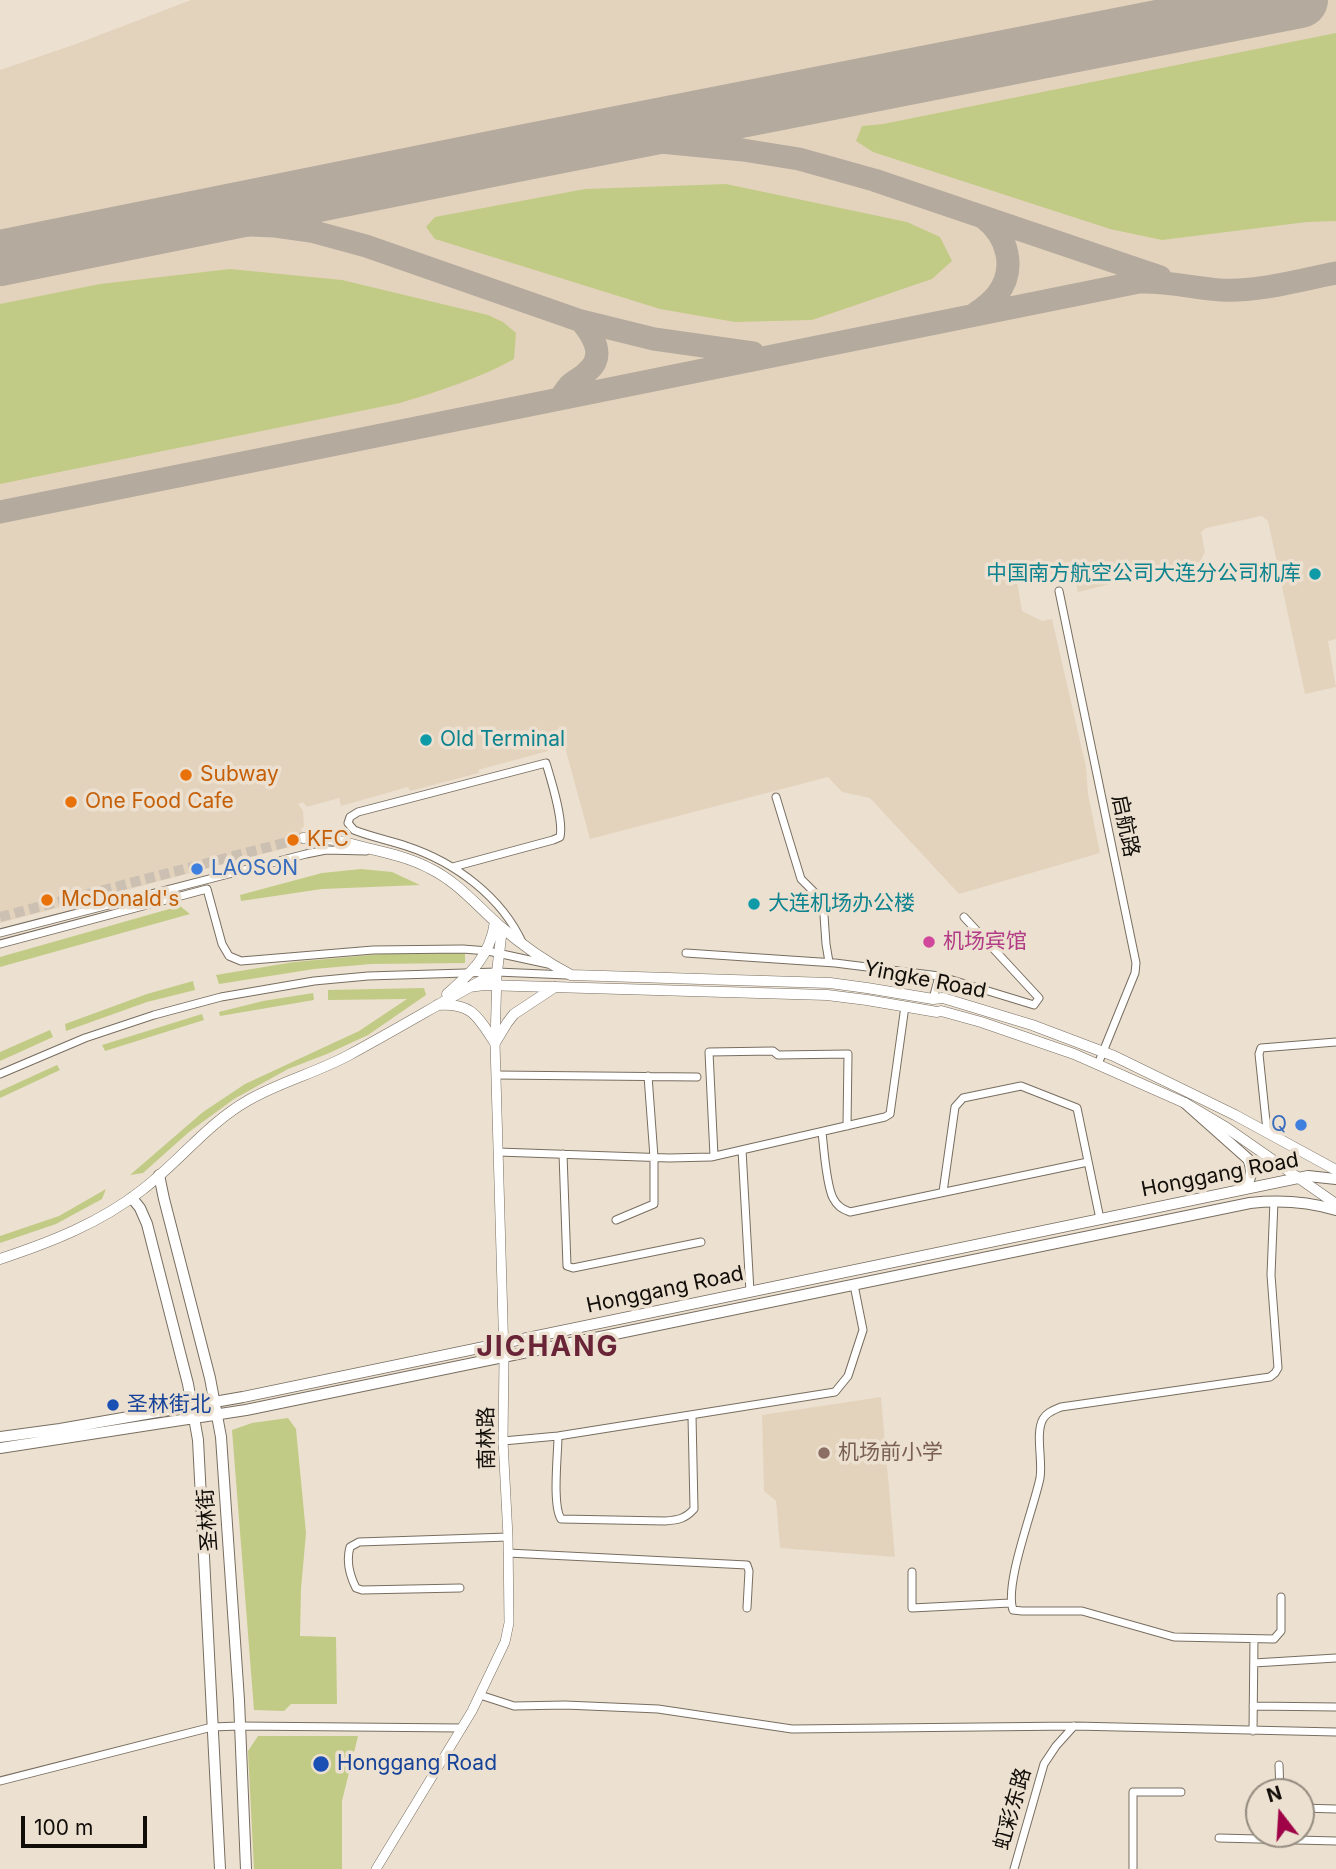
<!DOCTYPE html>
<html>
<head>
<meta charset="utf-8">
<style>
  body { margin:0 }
  #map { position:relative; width:1336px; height:1869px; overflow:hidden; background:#ece0d0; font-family:Inter,sans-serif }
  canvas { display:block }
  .north { position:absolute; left:1245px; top:1778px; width:70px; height:70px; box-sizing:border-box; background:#ece0d0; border:2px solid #948c80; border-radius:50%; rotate:343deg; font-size:19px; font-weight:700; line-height:28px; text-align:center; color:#110d08 }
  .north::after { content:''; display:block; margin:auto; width:24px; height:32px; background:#9f0246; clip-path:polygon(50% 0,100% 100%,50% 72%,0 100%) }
  .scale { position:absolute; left:21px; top:1816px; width:126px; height:32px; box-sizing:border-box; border:4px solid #110d08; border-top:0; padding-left:9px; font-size:21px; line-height:24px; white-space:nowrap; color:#110d08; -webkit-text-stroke:5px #ece0d0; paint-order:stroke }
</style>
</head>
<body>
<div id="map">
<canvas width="1336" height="1869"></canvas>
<div class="north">N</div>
<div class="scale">100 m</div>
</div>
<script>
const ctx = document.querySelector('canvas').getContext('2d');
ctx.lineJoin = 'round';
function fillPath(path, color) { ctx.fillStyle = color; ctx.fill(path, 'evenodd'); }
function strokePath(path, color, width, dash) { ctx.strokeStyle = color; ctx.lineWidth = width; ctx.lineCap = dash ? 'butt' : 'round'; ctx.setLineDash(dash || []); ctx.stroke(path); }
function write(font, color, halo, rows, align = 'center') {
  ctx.font = font + ' Inter,"Noto Sans SC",sans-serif'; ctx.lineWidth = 7; ctx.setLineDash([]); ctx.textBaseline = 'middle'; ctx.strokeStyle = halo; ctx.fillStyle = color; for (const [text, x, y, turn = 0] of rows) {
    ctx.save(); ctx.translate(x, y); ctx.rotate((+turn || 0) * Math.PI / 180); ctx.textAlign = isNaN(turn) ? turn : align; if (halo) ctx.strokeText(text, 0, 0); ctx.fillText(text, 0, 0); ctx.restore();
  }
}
const built = new Path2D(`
  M 191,0 L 1336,0 L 1336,639 L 1328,641 L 1336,687 L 1305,694 L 1268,521 L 1262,516 L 1206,528 L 1201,532 L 1205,552 L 1200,562 L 1078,592 L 1073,574 L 1068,570 L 1017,581 L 1022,611 L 1042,621 L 1052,619 L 1086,767 L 1088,794 L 1100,853 L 959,894 L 870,798 L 842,792 L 828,777 L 590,839 L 560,729 L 543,735 L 548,751 L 478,770 L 479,773 L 410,791 L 408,787 L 341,806 L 339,798 L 307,807 L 303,802 L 298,804 L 303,811 L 304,827 L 301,828 L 305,843 L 0,923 L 0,70 L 76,44 Z
  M 881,1397 L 895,1557 L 780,1548 L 776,1501 L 764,1491 L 762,1415 Z`);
const green = new Path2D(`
  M 1336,33 L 1336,221 L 1307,222 L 1162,240 L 1110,229 L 873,152 L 856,141 L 862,126 L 883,124 Z
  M 726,184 L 907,222 L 940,237 L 952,261 L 932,279 L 812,320 L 735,322 L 660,309 L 435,239 L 426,227 L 435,217 L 585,189 Z
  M 230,269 L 342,280 L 488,315 L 503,322 L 516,333 L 514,359 C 478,379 439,391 400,403 L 0,484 L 0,304 L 100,284 Z
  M 361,869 L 392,872 L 420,885 L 322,889 L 241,901 L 240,895 L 322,873 Z
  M 180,906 L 190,914 L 0,967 L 0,957 Z
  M 465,953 L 465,963 L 371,964 L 314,969 L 219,984 L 216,975 L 294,962 L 382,954 Z
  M 193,981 L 195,990 L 147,1002 L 66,1031 L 65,1024 L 147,994 Z
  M 424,988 L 426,995 L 368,1035 L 327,1054 L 288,1069 L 234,1099 L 189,1132 L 143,1173 L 130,1175 L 203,1112 L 245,1084 L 359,1031 L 407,999 L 328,1000 L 328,990 Z
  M 313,993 L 314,1000 L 220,1016 L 219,1012 L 263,1001 Z
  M 202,1014 L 204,1020 L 105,1051 L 102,1045 Z
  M 50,1030 L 53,1037 L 0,1061 L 0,1052 Z
  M 57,1065 L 60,1070 L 0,1098 L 0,1091 Z
  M 106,1189 L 102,1199 L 56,1224 L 0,1243 L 0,1236 L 59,1216 Z
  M 288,1418 L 296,1429 L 306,1533 L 301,1589 L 300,1636 L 336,1637 L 337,1704 L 291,1704 L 284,1711 L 254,1710 L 232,1430 L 252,1423 Z
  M 258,1736 L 358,1736 L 342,1801 L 342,1869 L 254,1869 L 248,1751 Z`);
const taxiway = new Path2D(`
  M 516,154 L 580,145 L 640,140 L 743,150 L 799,159 L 874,180 L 1160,277
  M 178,222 L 275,226 L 311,231 L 366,246 L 581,321 L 654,339 L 753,353
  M 976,313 C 984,308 991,302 997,295 C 1017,269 1008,236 983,217
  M 559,399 C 563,395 566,389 570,385 C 575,380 583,377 588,371 C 606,356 593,335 581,321
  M 0,512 L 1139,282 C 1167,281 1194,288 1221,290 C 1260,292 1298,280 1336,273`);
const runway = new Path2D(`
  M 0,258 L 516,154 L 1300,0`);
const secondaryTunnel = new Path2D(`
  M 0,917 L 303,838`);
const minor = new Path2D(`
  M 1059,591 L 1136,963 L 1135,973 L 1098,1064
  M 776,797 L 801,879 L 823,901 L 826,944 L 829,962
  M 453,867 L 553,840 L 560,837 C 564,820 551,780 546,763 L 358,812 L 350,817 L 348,823 L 354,830 C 371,837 389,840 406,846 C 455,862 502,897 523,944
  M 0,933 L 306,854 L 326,850 L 366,851
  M 0,944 L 207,889 L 222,944 L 229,956 L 241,961 L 373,950 L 463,949 L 488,951 L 548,964
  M 686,953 L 835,963 L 939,976 L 1034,1005 L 1039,998 L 964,917
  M 933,999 L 939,976
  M 0,1074 L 85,1038 L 154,1015 L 221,997 L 314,981 L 368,976 L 497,972 L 567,975
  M 496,1075 L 697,1077
  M 1267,1131 L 1259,1054 L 1261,1048 L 1336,1042
  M 822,1132 C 824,1149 826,1184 833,1198 C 837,1206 842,1209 850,1212 L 1088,1162
  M 742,1150 L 750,1292
  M 498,1152 L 669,1158 L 711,1157 L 885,1117 L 890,1114 L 905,1006
  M 563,1154 L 567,1266 L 573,1268 L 701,1242
  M 714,1156 L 709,1052 L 773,1051 L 778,1055 L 848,1054 L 847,1126
  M 943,1192 L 955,1107 L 963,1098 L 1021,1086 L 1077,1108 L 1100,1219
  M 1274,1201 L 1271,1275 L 1278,1368 L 1275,1373 L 1270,1377 L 1061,1407 C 1054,1410 1047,1412 1043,1419 C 1035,1433 1043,1461 1040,1478 C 1034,1508 1004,1584 1013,1610 L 1022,1611 L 1082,1611 L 1174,1637 L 1274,1639 L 1281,1631 L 1281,1597
  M 616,1220 L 654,1204 L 654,1157 L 648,1076
  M 558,1436 C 558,1454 552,1505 561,1519 L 665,1521 C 678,1520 685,1519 694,1509 L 692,1416
  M 503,1441 L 558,1436 L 835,1392 L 848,1376 L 863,1330 L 854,1285
  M 508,1553 L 747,1565 L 749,1571 L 747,1608
  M 912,1572 L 912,1608 L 1010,1603
  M 460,1588 L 362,1590 L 356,1588 C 349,1574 346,1561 350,1547 L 359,1542 L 508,1537
  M 1254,1663 L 1336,1658
  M 480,1695 L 514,1706 L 565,1705 L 658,1709 L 792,1729 L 1074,1726 L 1336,1732
  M 1253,1706 L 1336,1707
  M 1253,1731 L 1254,1639
  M 1279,1765 L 1280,1792
  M 0,1781 L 212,1727 L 239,1726 L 462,1728
  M 1301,1808 L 1336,1809
  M 1219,1838 L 1336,1841
  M 1014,1869 L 1044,1764 L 1056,1746 L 1074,1726
  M 1133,1869 L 1133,1792 L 1181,1792`);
const tertiary = new Path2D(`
  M 376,1869 L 472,1711 L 505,1642 L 509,1623 L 508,1537 L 503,1441 L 504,1357 L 495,1043 L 497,972`);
const secondary = new Path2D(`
  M 303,838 C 325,836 347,843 367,848 C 388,853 410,858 429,868 C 458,882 477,906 500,926 C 522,945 546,962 571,975 L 830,983 L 867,988 L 933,999 L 943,998 L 1032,1025 L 1114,1056 L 1235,1115 L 1336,1170
  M 469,987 L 484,985 L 827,995 L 867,1000 L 937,1012 L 941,1011 L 981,1022 L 1074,1054 L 1185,1103 L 1227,1128 L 1336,1204
  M 447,994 C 472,972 490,956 495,922
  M 437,1005 C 472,1002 478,1017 495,1043 L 507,1023 L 514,1014 L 555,987
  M 0,1259 C 51,1242 100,1223 142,1190 C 179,1162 207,1124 247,1101 C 279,1082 316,1073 349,1055 C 399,1028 447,999 497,972 L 502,928`);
const trunk = new Path2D(`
  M 1185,1103 L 1248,1159 C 1253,1170 1252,1183 1240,1190
  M 159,1175 L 164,1199 L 210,1378 L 221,1437 L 239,1700 L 246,1869
  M 132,1198 L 140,1208 L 147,1224 L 188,1384 L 198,1440 L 220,1869
  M 0,1437 L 60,1429 L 243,1397 L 1308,1176 L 1336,1179
  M 0,1448 L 246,1410 L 1250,1203 C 1278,1200 1309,1202 1336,1210`);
const markers = [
  [1315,574,7,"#0f9aa8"],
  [426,740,7,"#0f9aa8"],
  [186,775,7,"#e8710a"],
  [71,802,7,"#e8710a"],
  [293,840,7,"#e8710a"],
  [197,869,7,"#3f7fe0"],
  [47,900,7,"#e8710a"],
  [754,904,7,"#0f9aa8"],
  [929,942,7,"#d1479c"],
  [1301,1125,7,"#3f7fe0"],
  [113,1405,7,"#1a4fb4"],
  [824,1453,7,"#8d6e63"],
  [321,1764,9,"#1a4fb4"]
];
const cultureNames = [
  ["中国南方航空公司大连分公司机库",1301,574,"right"],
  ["Old Terminal",440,740],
  ["大连机场办公楼",768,904]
];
const foodNames = [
  ["Subway",200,775],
  ["One Food Cafe",85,802],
  ["KFC",307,840],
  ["McDonald's",61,900]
];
const streetNames = [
  ["启航路",1125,826,78],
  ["Yingke Road",925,980,11],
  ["Honggang Road",1220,1175,-11],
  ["Honggang Road",665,1290,-12],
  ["南林路",487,1438,-91],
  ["圣林街",208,1520,-94],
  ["虹彩东路",1013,1809,-74]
];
const shopNames = [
  ["LAOSON",211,869],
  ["Q",1287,1125,"right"]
];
const hotelNames = [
  ["机场宾馆",943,942]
];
const transitNames = [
  ["圣林街北",127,1405],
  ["Honggang Road",337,1764]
];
const educationNames = [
  ["机场前小学",838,1453]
];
const districtNames = [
  ["JICHANG",548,1348]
];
fillPath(built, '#e3d3bd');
fillPath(green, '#c2cb85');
strokePath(taxiway, '#b4aa9d', 23);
strokePath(runway, '#b4aa9d', 56);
strokePath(secondaryTunnel, '#cbc0b2', 10, [10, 5]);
strokePath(minor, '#786e60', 9);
strokePath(tertiary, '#786e60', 10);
strokePath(secondary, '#786e60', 11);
strokePath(trunk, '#786e60', 12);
strokePath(minor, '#fff', 7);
strokePath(tertiary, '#fff', 9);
strokePath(secondary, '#fff', 10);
strokePath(trunk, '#fff', 10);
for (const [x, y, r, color] of markers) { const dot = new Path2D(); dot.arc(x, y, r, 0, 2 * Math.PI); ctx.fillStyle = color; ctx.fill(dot); strokePath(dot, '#ece0d0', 2.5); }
write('21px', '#0d838f', '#ece0d0', cultureNames, 'left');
write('21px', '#c56008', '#ece0d0', foodNames, 'left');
write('21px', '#110d08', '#ece0d0', streetNames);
write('21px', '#366cbe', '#ece0d0', shopNames, 'left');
write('21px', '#b23c85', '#ece0d0', hotelNames, 'left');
write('21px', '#164399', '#ece0d0', transitNames, 'left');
write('21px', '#785e54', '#ece0d0', educationNames, 'left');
ctx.letterSpacing = '2px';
write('bold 28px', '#692437', '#ece0d0', districtNames);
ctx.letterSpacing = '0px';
</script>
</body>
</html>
